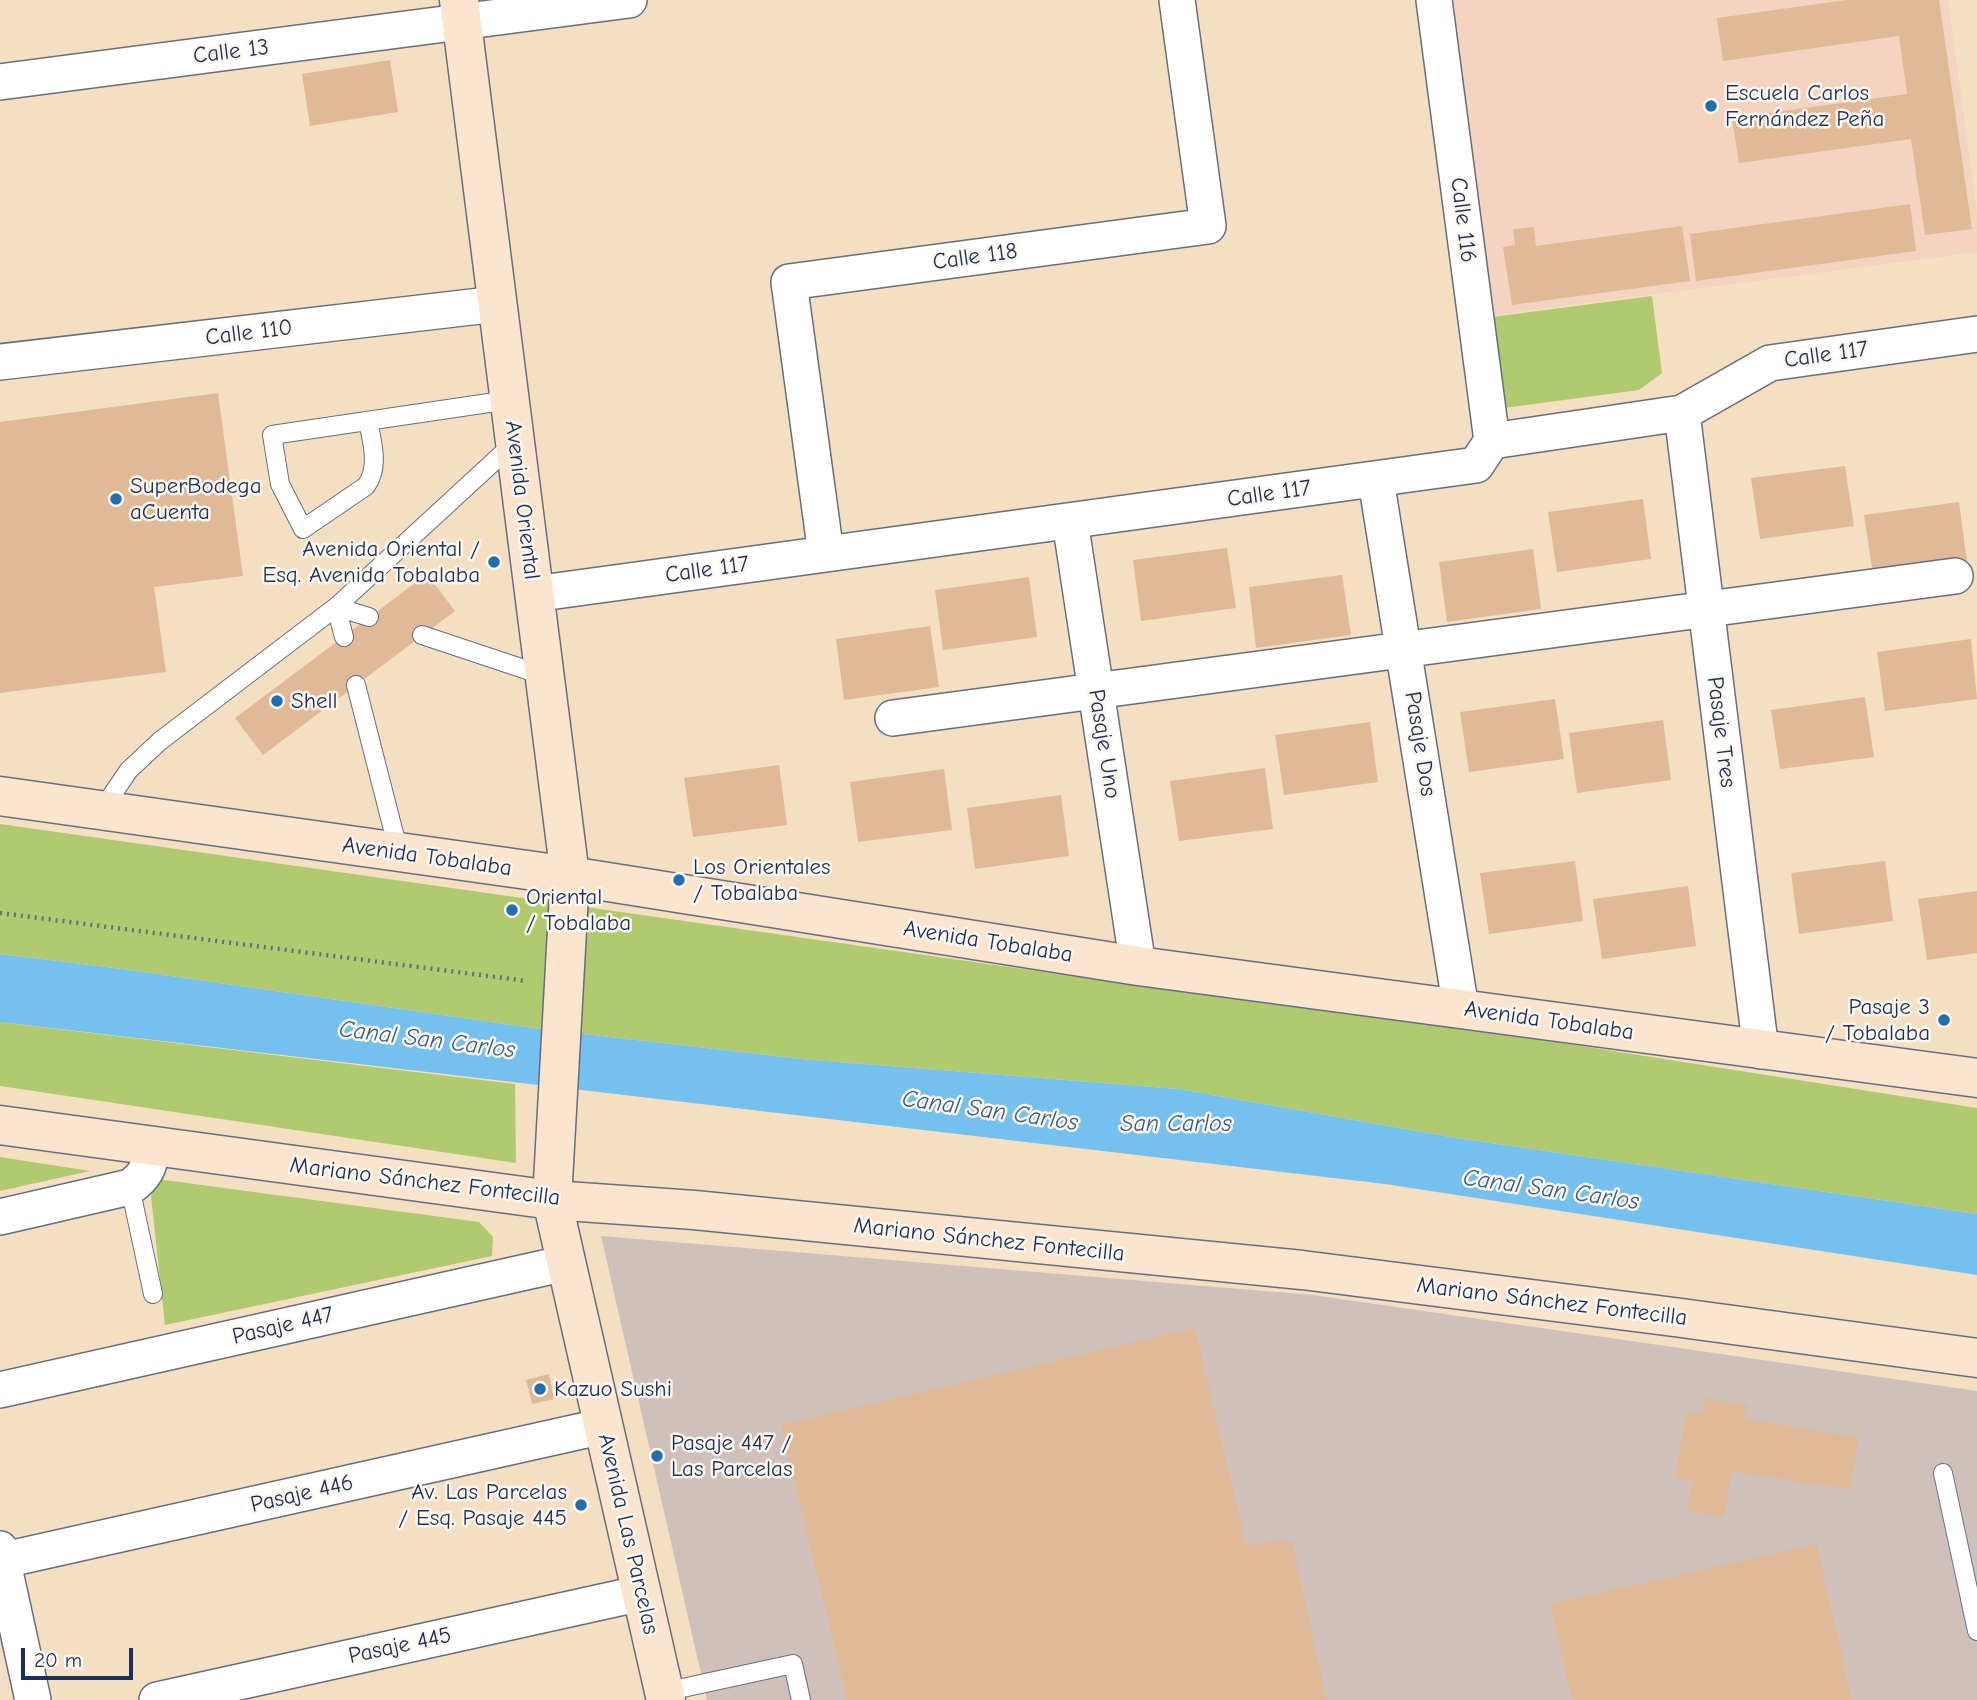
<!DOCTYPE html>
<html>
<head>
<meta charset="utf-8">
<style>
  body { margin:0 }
  #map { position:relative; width:1977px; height:1700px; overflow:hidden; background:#f4dfc3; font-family:"Comic Neue",sans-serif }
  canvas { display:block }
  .scale { position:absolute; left:21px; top:1648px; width:112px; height:32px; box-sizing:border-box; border:4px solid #1b2f5e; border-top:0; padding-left:9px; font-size:21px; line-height:24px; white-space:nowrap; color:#1b2f5e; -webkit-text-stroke:5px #fbf7ec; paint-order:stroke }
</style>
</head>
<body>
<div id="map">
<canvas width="1977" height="1700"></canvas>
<div class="scale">20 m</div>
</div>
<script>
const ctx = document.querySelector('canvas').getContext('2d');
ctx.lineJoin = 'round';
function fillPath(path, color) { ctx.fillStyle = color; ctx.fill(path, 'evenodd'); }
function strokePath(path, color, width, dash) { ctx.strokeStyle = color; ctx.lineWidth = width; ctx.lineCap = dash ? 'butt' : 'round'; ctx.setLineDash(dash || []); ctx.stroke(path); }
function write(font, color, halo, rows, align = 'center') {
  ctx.font = font + ' "Comic Neue",sans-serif'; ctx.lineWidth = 5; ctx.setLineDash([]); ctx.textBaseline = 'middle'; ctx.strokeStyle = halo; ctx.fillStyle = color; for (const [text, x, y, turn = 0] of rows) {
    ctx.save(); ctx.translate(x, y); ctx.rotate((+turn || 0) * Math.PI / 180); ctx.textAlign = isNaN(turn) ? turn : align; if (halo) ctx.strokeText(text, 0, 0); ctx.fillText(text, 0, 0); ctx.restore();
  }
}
const built = new Path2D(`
  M 1445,0 L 1948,0 L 1977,212 L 1977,252 L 1488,316 Z`);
const industrial = new Path2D(`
  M 601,1236 L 1313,1295 L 1977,1391 L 1977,1700 L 707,1700 Z`);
const green = new Path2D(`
  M 1652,296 L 1662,373 L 1639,390 L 1504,408 L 1492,317 Z
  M 0,824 L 1108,981 L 1441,1024 L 1977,1108 L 1977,1214 L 1456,1138 L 1178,1089 L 801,1059 L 532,1028 L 122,969 L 0,954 Z
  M 0,1022 L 515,1084 L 516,1163 L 0,1086 Z
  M 0,1157 L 90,1171 L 0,1191 Z
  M 149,1178 L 479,1222 L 493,1237 L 492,1256 L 165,1325 Z`);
const water = new Path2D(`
  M 0,954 L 122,969 L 532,1028 L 801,1059 L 1178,1089 L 1456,1138 L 1977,1214 L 1977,1275 L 1385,1184 L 0,1022 Z`);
const building = new Path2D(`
  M 1846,0 L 1939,0 L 1972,229 L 1925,235 L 1911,139 L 1739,163 L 1732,118 L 1907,94 L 1899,36 L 1723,61 L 1717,18 Z
  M 390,60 L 398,112 L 310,126 L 302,74 Z
  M 1910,204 L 1916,251 L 1696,281 L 1690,234 Z
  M 1682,226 L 1690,281 L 1512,305 L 1503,247 L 1515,245 L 1513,229 L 1534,227 L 1536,246 Z
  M 218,393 L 243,576 L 154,587 L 166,672 L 0,693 L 0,422 Z
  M 1845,466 L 1854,526 L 1760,539 L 1751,478 Z
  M 1643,499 L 1651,559 L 1557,572 L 1548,512 Z
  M 1959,502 L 1967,562 L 1873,575 L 1864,515 Z
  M 1227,548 L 1236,608 L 1141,621 L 1133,560 Z
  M 1533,549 L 1541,609 L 1447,622 L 1439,562 Z
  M 427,574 L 455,611 L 263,755 L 235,718 Z
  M 1342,575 L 1351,635 L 1256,648 L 1249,587 Z
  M 1029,577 L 1037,637 L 943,650 L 935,590 Z
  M 930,626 L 939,687 L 844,700 L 836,639 Z
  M 1971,639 L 1977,699 L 1885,711 L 1877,652 Z
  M 1865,697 L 1874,757 L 1780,769 L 1771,710 Z
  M 1555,699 L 1564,759 L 1469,772 L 1460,712 Z
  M 1663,720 L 1671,780 L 1577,793 L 1569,733 Z
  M 1370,722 L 1378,782 L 1284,795 L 1275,735 Z
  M 779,765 L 787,825 L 693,837 L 684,778 Z
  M 1265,768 L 1273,829 L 1179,841 L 1170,781 Z
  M 944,769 L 952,830 L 858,842 L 850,782 Z
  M 1061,795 L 1069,856 L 975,869 L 967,808 Z
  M 1575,861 L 1583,921 L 1489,934 L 1480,873 Z
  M 1885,861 L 1893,921 L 1799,934 L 1791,873 Z
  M 1688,886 L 1696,946 L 1602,959 L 1593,899 Z
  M 1977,891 L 1977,953 L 1927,960 L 1918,899 Z
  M 1195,1328 L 1246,1544 L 1292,1541 L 1327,1700 L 847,1700 L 781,1425 Z
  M 549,1374 L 554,1399 L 532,1404 L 526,1380 Z
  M 1704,1398 L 1748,1405 L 1746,1419 L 1859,1437 L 1850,1490 L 1732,1471 L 1724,1517 L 1687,1511 L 1692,1481 L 1675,1478 L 1686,1412 L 1702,1414 Z
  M 1817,1544 L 1852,1700 L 1572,1700 L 1550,1604 Z`);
const path = new Path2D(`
  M 0,913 L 527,981`);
const lane = new Path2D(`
  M 368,421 C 372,442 380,467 366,486 L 303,529 L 280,484 L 272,435 L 509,400
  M 336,607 L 369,617
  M 336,607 L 344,637
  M 422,635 L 545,676
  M 356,685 L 399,853
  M 101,811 L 129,770 L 160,741 L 336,607 L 515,442
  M 130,1187 L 153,1294
  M 1943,1473 L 1977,1631
  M 664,1692 L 793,1664 L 801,1700`);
const street = new Path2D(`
  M 1434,0 L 1492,441
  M 0,82 L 629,0
  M 0,362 L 497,304
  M 1682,413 L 1761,1051
  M 1376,480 L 1461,1009
  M 1070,521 L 1138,966
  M 826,554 L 789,282 L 1208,226 L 1177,0
  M 534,594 L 1476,465 L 1492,441 L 1682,413 L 1770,363 L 1977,334
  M 893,718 L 1955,576
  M 0,1217 L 130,1187 C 146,1176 150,1166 152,1147
  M 0,1390 L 566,1263
  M 0,1549 L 33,1700
  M 0,1561 L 604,1426
  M 157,1700 L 642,1593`);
const secondary = new Path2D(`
  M 459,0 L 570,876 L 552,1200 L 666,1700
  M 0,796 L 570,876 L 1138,966 L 1977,1078
  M 0,1125 L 552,1200 L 694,1210 L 1302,1270 L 1674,1317 L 1977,1358`);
const markers = [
  [1711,106,7,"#1f6fb2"],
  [116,499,7,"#1f6fb2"],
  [494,562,7,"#1f6fb2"],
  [277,701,7,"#1f6fb2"],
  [679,880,7,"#1f6fb2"],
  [512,910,7,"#1f6fb2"],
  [1944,1020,7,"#1f6fb2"],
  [540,1389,7,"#1f6fb2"],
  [657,1456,7,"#1f6fb2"],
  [581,1505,7,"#1f6fb2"]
];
const streetNames = [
  ["Calle 13",231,52,-7],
  ["Calle 116",1463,220,83],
  ["Calle 118",975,257,-8],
  ["Calle 110",249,333,-7],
  ["Calle 117",1826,355,-8],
  ["Calle 117",1269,494,-8],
  ["Avenida Oriental",522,500,83],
  ["Calle 117",707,570,-8],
  ["Pasaje Tres",1721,732,83],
  ["Pasaje Uno",1104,744,81],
  ["Pasaje Dos",1420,744,81],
  ["Avenida Tobalaba",427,857,8],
  ["Avenida Tobalaba",988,942,9],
  ["Avenida Tobalaba",1549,1021,8],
  ["Mariano Sánchez Fontecilla",425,1182,7],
  ["Mariano Sánchez Fontecilla",989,1240,6],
  ["Mariano Sánchez Fontecilla",1552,1302,7],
  ["Pasaje 447",283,1326,-13],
  ["Pasaje 446",302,1494,-13],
  ["Avenida Las Parcelas",628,1534,77],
  ["Pasaje 445",400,1646,-12]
];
const poiNames = [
  ["Escuela Carlos",1725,93],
  ["Fernández Peña",1725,119],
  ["SuperBodega",130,486],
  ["aCuenta",130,512],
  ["Avenida Oriental /",480,549,"right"],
  ["Esq. Avenida Tobalaba",480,575,"right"],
  ["Shell",291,701],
  ["Los Orientales",693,867],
  ["/ Tobalaba",693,893],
  ["Oriental",526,897],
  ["/ Tobalaba",526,923],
  ["Pasaje 3",1930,1007,"right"],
  ["/ Tobalaba",1930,1033,"right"],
  ["Kazuo Sushi",554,1389],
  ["Pasaje 447 /",671,1443],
  ["Las Parcelas",671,1469],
  ["Av. Las Parcelas",567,1492,"right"],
  ["/ Esq. Pasaje 445",567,1518,"right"]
];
const waterNames = [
  ["Canal San Carlos",427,1040,7],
  ["Canal San Carlos",990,1111,8],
  ["San Carlos",1176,1124],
  ["Canal San Carlos",1551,1190,8]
];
fillPath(built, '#f4d3c0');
fillPath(industrial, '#d0c0bc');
fillPath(green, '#b2ca6f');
fillPath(water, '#74c0ee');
fillPath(building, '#e0b997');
strokePath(lane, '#676d81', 20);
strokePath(street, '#676d81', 38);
strokePath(secondary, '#676d81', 41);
strokePath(path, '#676d81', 4.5, [2, 5]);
strokePath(lane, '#fff', 18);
strokePath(street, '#fff', 35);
strokePath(secondary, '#fbe5cf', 38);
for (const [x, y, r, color] of markers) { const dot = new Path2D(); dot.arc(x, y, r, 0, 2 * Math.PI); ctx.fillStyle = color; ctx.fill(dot); strokePath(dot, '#fbf7ec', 2.5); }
write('23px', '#1b2f5e', '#fbf7ec', streetNames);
write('23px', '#1b2f5e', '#fbf7ec', poiNames, 'left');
write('italic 24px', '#365a89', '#fbf7ec', waterNames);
</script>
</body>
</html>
